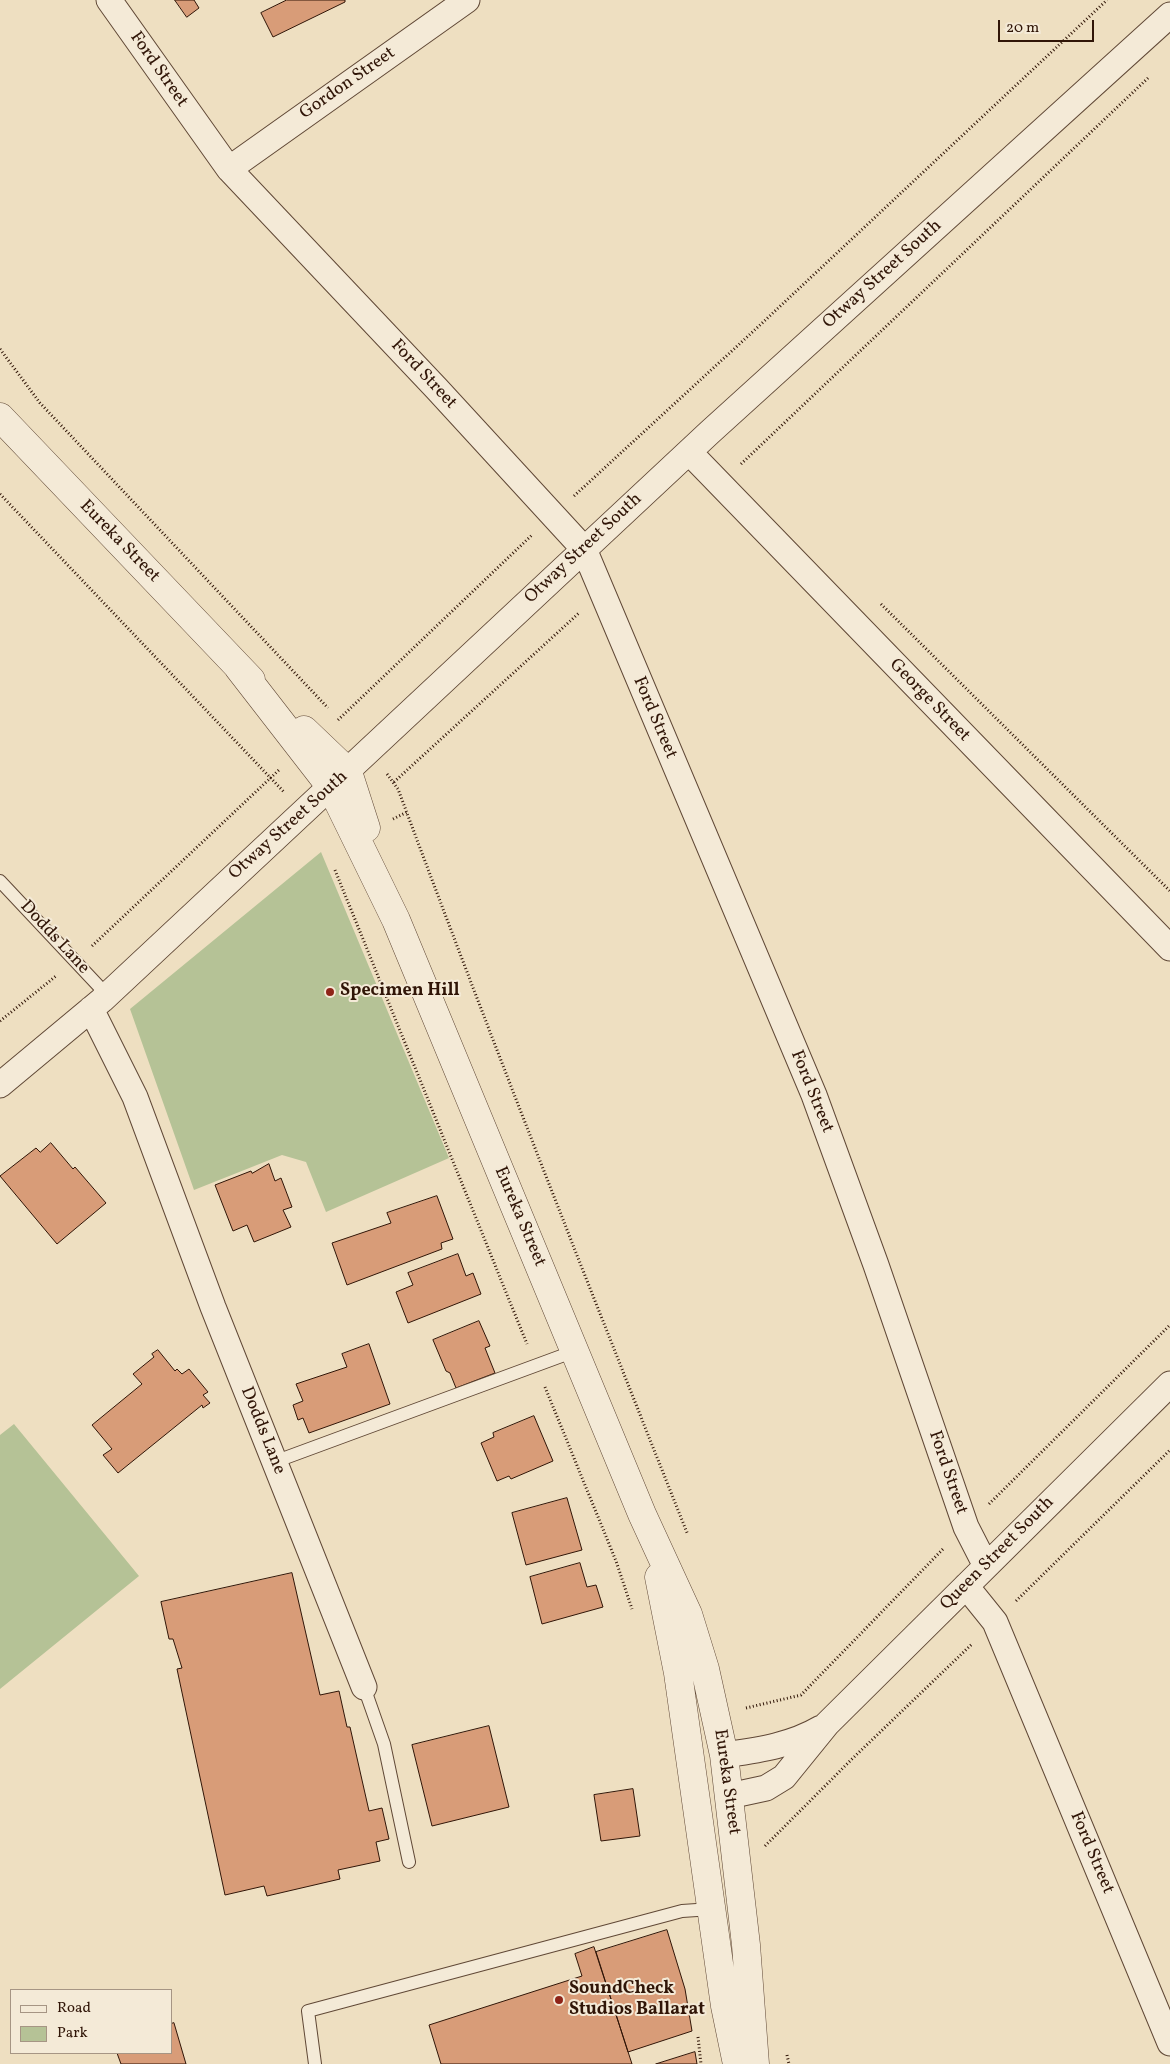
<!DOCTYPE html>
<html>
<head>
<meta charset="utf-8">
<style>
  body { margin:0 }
  #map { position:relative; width:1170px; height:2064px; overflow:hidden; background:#eedfc1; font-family:Vollkorn,serif }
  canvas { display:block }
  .legend { position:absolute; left:10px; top:1989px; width:162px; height:65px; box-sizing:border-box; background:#f4ead7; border:1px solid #a69584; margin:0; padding:6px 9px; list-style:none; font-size:15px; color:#301507 }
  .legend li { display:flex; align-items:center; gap:10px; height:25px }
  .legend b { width:25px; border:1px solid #a69584 }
  .scale { position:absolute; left:998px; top:20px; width:96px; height:22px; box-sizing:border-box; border:2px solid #301507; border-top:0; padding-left:6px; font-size:15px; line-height:18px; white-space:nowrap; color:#301507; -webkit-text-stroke:4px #f4ead7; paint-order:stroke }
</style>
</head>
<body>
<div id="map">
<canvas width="1170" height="2064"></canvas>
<ul class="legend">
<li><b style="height:6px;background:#f4ead7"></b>Road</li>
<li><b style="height:14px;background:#b5c296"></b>Park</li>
</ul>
<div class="scale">20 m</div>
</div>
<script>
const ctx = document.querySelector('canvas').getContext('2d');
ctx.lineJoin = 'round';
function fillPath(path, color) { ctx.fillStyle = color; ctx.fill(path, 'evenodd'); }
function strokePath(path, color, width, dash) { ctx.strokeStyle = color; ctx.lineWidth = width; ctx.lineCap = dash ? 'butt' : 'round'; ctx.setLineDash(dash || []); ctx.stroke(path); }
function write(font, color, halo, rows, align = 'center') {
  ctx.font = font + ' Vollkorn,serif'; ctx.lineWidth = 4; ctx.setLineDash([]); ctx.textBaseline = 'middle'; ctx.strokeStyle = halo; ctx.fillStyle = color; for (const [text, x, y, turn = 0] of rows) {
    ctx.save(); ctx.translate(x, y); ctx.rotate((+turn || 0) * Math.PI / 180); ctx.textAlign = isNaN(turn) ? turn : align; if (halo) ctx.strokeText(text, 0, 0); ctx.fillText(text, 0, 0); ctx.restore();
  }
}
const green = new Path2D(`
  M 321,852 L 449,1158 L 326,1212 L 306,1162 L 282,1155 L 194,1190 L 130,1009 Z
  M 14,1424 L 139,1576 L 0,1689 L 0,1435 Z`);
const building = new Path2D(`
  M 175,0 L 194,0 L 199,8 L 187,17 Z
  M 287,0 L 345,0 L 345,2 L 273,37 L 261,13 Z
  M 51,1143 L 73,1169 L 75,1167 L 106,1203 L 57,1244 L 0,1176 L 36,1148 L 40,1152 Z
  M 269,1164 L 275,1181 L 281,1178 L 292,1207 L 283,1210 L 291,1227 L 254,1242 L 247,1225 L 233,1231 L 215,1185 L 251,1171 L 252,1173 Z
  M 437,1196 L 453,1239 L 441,1243 L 442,1249 L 347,1285 L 332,1243 L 391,1223 L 387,1213 Z
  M 458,1254 L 466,1276 L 473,1273 L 481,1294 L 408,1323 L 396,1292 L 413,1285 L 408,1273 Z
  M 479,1321 L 490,1346 L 485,1348 L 495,1373 L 456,1388 L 450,1373 L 446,1371 L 433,1340 Z
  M 369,1344 L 390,1404 L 309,1433 L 303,1418 L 298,1420 L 293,1405 L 303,1401 L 296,1384 L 347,1367 L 342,1354 Z
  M 158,1350 L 175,1371 L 177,1369 L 182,1374 L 189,1369 L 208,1392 L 203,1395 L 210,1403 L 203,1408 L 202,1405 L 118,1473 L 103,1455 L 112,1449 L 92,1425 L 142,1384 L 133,1374 L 154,1357 L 152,1354 Z
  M 534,1416 L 553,1461 L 511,1479 L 509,1476 L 497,1481 L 481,1443 L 494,1437 L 493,1433 Z
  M 567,1498 L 582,1550 L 526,1565 L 512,1513 Z
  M 580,1563 L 587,1587 L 596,1585 L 603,1607 L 542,1624 L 530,1577 Z
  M 292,1573 L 320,1695 L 339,1691 L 347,1727 L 350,1727 L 369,1811 L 382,1808 L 389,1839 L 376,1842 L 380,1861 L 338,1870 L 340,1879 L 267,1896 L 264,1886 L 225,1895 L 177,1669 L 182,1668 L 173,1639 L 169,1639 L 161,1602 Z
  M 489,1726 L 509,1807 L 432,1826 L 412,1745 Z
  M 633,1789 L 640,1836 L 601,1841 L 594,1795 Z
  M 667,1930 L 685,1989 L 692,2031 L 628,2052 L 596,1952 Z
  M 594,1947 L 632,2064 L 441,2064 L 429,2025 L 582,1976 L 575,1954 Z
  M 174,2023 L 186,2064 L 121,2064 L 117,2053 L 171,2053 L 171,2024 Z
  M 695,2052 L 697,2064 L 656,2064 Z`);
const path = new Path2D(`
  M 0,349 L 40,403 L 328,708
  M 741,464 L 1148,78
  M 0,494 L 284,792
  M 574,496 L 759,326 L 1107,0
  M 881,604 L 1170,891
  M 338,720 L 533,534
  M 387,774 L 398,789 C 491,1039 589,1287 688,1535
  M 394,782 L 579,613
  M 393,819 L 407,812
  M 335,870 L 527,1344
  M 92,946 L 280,769
  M 0,1021 L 56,976
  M 545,1387 L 616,1561 L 632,1609
  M 989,1504 L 1170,1325
  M 1016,1601 L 1170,1450
  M 746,1708 L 801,1695 L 943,1549
  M 765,1846 L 852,1759 L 972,1644
  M 698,2037 L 701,2064
  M 787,2055 L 789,2064`);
const service = new Path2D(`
  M 0,881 L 107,995
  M 274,1462 L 575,1351
  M 364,1687 L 384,1744 L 409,1862
  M 315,2064 L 308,2011 L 682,1911 L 712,1909`);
const minor = new Path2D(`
  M 109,0 L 229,169 L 437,389 L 584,549 L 814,1095 L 876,1265 L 966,1527 L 986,1566
  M 229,169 L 467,0
  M 689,452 L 1170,948
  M 91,1009 L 135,1097 L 213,1307 L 364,1687
  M 0,1085 L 102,1000 L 710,432 L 1170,15
  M 966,1586 L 995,1622 L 1170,2043
  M 724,1755 C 758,1750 790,1746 821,1728
  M 729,1796 L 766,1788 L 784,1777 L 827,1724 L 1170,1384`);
const tertiary = new Path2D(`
  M 0,417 L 251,680
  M 238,667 L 331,787 L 396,920 L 642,1514 L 688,1614 L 705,1669 L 724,1755 L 746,1945 L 755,2064
  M 304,730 L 348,772 L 366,828
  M 659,1577 L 678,1673 L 725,2006 L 737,2064`);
const markers = [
  [330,992,5,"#8f2418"],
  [559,2000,5,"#8f2418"]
];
const streetNames = [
  ["Ford Street",158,70,55],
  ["Gordon Street",348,84,-35],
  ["Otway Street South",883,275,-42],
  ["Ford Street",423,375,47],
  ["Eureka Street",119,542,46],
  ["Otway Street South",584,549,-43],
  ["George Street",929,701,46],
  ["Ford Street",654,718,67],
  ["Otway Street South",289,826,-42],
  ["Dodds Lane",54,938,47],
  ["Ford Street",811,1092,68],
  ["Eureka Street",519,1217,67],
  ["Dodds Lane",262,1431,68],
  ["Ford Street",947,1473,71],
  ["Queen Street South",998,1554,-45],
  ["Eureka Street",726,1782,82],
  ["Ford Street",1091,1853,67]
];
const poiNames = [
  ["Specimen Hill",340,992],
  ["SoundCheck",569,1990],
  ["Studios Ballarat",569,2011]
];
fillPath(green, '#b5c296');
fillPath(building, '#d89c78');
strokePath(building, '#301507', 1);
strokePath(service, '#604836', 14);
strokePath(minor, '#604836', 27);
strokePath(tertiary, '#604836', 29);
strokePath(path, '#301507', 3, [1, 2.5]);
strokePath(service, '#f4ead7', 12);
strokePath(minor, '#f4ead7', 25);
strokePath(tertiary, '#f4ead7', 28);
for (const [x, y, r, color] of markers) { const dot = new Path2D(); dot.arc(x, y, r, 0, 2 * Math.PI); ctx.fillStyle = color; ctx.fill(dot); strokePath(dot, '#f4ead7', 2); }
write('18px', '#301507', '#f4ead7', streetNames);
write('bold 18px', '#301507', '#f4ead7', poiNames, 'left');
</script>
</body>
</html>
